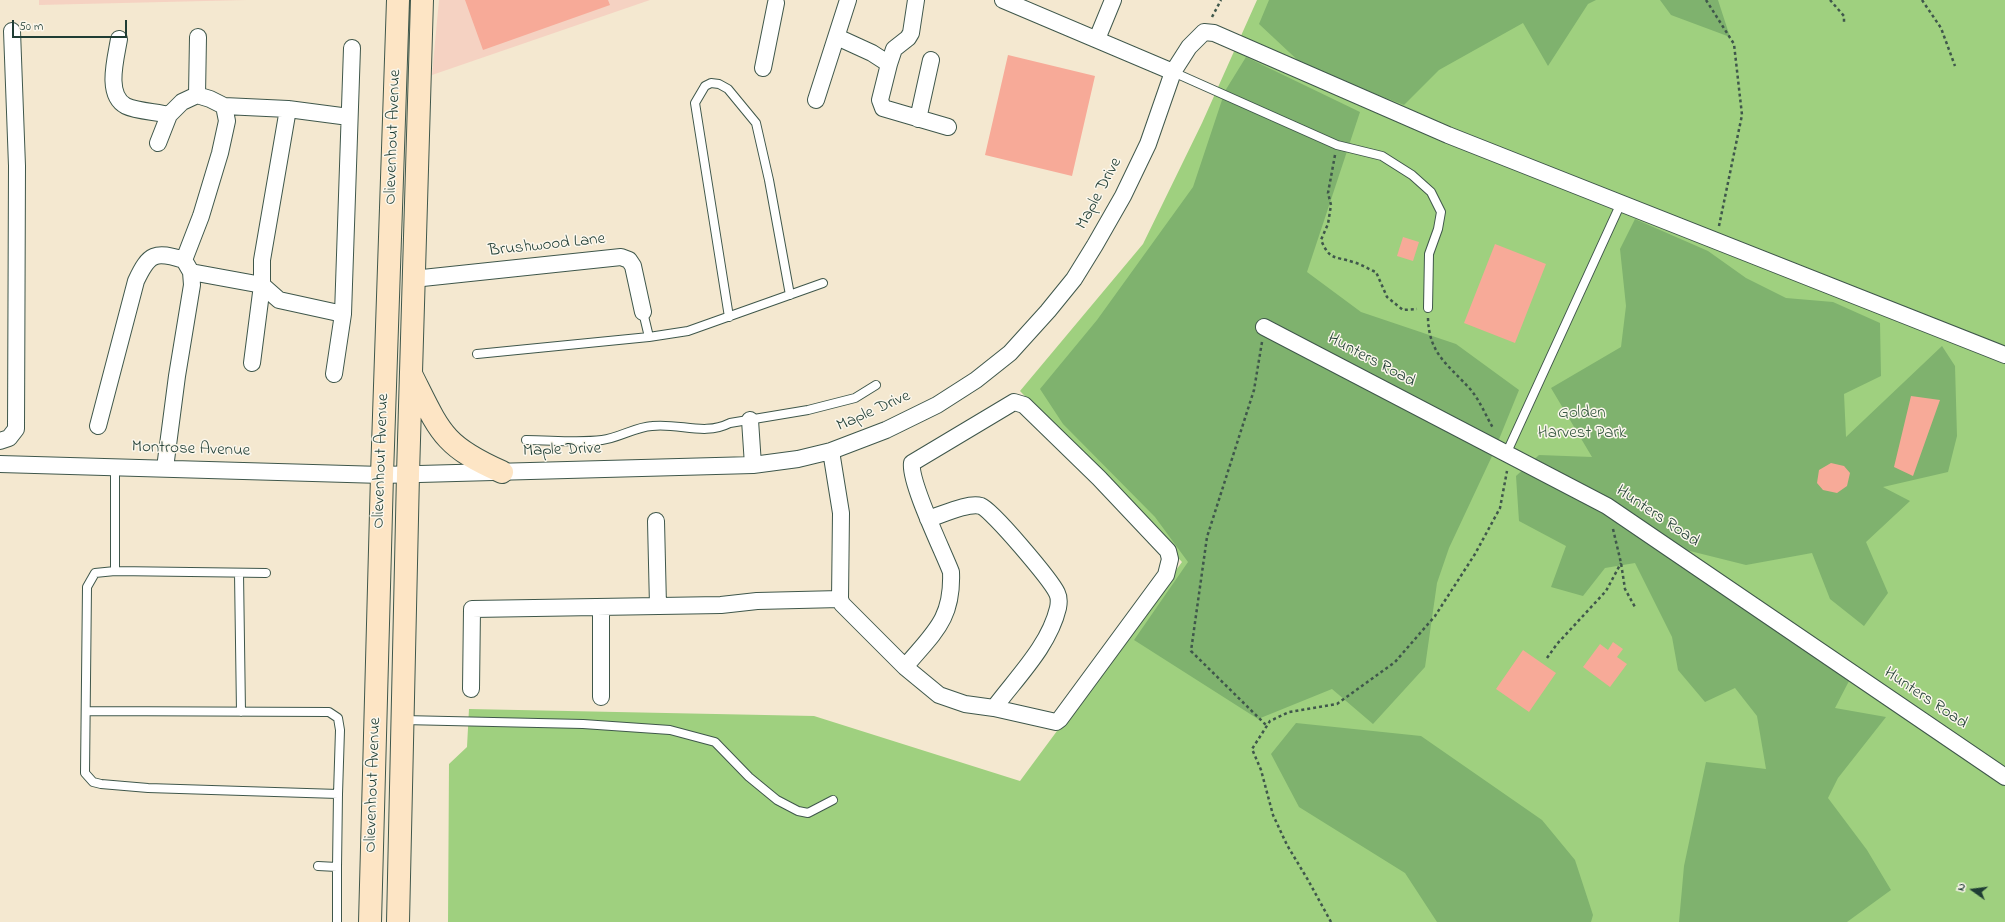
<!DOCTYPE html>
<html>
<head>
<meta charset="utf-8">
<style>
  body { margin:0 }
  #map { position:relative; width:2005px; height:922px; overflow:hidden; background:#f4e8d0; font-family:"Indie Flower",sans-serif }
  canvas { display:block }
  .north { position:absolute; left:1953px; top:870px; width:40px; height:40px; -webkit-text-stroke:3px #fbf7ec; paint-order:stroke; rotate:284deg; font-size:11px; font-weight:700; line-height:16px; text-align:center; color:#1f3d34 }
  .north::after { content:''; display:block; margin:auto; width:14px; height:18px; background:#1f3d34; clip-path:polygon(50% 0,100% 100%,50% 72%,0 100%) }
  .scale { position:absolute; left:12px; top:20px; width:115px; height:18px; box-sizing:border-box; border:2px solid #1f3d34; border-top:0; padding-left:5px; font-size:12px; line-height:14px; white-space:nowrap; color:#1f3d34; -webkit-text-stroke:3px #fbf7ec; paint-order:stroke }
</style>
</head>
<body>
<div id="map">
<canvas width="2005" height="922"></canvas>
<div class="north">N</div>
<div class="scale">50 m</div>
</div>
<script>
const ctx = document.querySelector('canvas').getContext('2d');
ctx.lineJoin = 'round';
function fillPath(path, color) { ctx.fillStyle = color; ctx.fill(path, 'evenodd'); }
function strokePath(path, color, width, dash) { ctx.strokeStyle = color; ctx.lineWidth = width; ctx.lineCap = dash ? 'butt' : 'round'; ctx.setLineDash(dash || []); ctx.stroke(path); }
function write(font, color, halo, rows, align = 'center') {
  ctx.font = font + ' "Indie Flower",sans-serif'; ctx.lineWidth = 3; ctx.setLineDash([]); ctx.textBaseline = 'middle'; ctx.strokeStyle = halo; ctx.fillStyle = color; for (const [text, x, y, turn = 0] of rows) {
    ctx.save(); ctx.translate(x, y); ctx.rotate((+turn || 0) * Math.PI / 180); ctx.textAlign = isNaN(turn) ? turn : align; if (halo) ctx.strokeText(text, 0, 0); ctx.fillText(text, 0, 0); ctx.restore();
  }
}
const built = new Path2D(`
  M 39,0 L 247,0 L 39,5 Z
  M 439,0 L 650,0 L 432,75 Z`);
const green = new Path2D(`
  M 1257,0 L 2005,0 L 2005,922 L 448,922 L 449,764 L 467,747 L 469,709 L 814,716 L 1020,781 L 1182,562 L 1020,391 L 1143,244 L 1202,123 Z`);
const forest = new Path2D(`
  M 1269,0 L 1596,0 L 1588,4 L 1548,66 L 1523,23 L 1439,70 L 1404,105 L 1305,67 L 1259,24 Z
  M 1660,0 L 1718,0 L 1730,37 L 1671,15 Z
  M 1246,57 L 1360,112 L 1307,272 L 1361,312 L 1456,344 L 1519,390 L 1493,454 L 1449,548 L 1437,583 L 1425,667 L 1373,724 L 1332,689 L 1258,719 L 1134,640 L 1188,562 L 1155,517 L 1063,424 L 1040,389 L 1097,320 L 1193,187 L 1225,91 Z
  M 1635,219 L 1708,251 L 1746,278 L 1786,298 L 1833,302 L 1880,323 L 1881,376 L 1844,394 L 1846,437 L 1942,346 L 1955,366 L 1957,436 L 1948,472 L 1883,487 L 1910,501 L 1866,542 L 1888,593 L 1864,626 L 1830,599 L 1812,553 L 1746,565 L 1646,540 L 1849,681 L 1835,708 L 1886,717 L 1838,778 L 1828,798 L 1867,850 L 1891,890 L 1847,922 L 1679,922 L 1684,866 L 1706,762 L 1766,769 L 1757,716 L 1735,688 L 1705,702 L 1678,670 L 1672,637 L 1635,563 L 1605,568 L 1583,596 L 1551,587 L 1566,546 L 1519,521 L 1516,476 L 1539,455 L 1592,457 L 1551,388 L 1621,347 L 1626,306 L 1620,249 Z
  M 1296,723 L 1421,736 L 1542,820 L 1575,860 L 1593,915 L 1591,922 L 1437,922 L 1405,873 L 1299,807 L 1271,754 Z`);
const building = new Path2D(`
  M 465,0 L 608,0 L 610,5 L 483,50 Z
  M 1008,55 L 1095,76 L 1072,176 L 985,155 Z
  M 1403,237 L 1419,242 L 1413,261 L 1397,256 Z
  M 1495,244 L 1546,264 L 1515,343 L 1464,323 Z
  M 1911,396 L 1940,400 L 1913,476 L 1894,467 Z
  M 1831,463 L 1844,466 L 1850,473 L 1847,486 L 1837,493 L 1823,490 L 1817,483 L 1819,470 Z
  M 1613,642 L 1623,649 L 1617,657 L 1627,664 L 1610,687 L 1583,667 L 1600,644 L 1608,650 Z
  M 1523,650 L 1556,673 L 1529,712 L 1496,689 Z`);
const path = new Path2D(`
  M 1706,0 L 1734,44 L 1742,115 L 1719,226
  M 1830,0 L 1844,16 L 1844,24
  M 1922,0 L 1941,28 L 1955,66
  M 1212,17 L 1221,0
  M 1335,155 L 1328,193 L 1331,205 L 1328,224 L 1321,240 C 1330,261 1335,256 1353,262 C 1361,264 1368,269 1376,272 L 1387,297 L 1403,310 L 1417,309
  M 1428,318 C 1429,355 1449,365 1471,390 C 1480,401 1486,416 1493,428
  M 1262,342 L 1254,390 L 1207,537 L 1191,651 L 1267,726
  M 1613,529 L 1621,563 L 1625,589 L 1635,607
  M 1547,658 L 1557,644 L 1606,591 L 1621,563
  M 1331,922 L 1308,880 L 1287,845 L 1273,815 L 1261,770 L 1252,749 L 1270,721 L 1289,712 L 1337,704 L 1395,662 L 1435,616 L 1475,554 L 1500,508 L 1507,471`);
const lane = new Path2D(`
  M 1173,72 L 1337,145 L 1382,156 L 1412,175 L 1431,192 L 1441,212 L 1438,229 L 1429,254 L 1428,308
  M 729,317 L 695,103 L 705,86 L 711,83 L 719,84 L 728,89 L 756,123 L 769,180 L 790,295
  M 649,337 L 688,331 L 823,283
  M 477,354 L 649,337 L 643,312
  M 526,440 C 551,440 578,443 602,440 C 619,438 635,427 652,426 C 681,423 704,436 730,423 L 808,410 L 855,398 L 876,385
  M 1507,452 L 1621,203
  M 115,467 L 115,571 L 95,573 L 87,587 L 85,773 L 93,782 L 101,784 L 148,788 L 338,794 L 337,867 L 318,866
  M 115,571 L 266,573
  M 239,573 L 241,712
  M 86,711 L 329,712 L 338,718 L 340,730 L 338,794
  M 403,720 L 583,724 L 670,730 L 715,742 L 749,777 L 777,800 L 798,811 L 808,813 L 833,800
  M 337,867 L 337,922`);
const street = new Path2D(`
  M 1003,0 L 1173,72
  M 837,37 L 872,53 L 889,64 L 894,49 L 908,38 L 911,33 L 916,0
  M 119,39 C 116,58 105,95 126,106 C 136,111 157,112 169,115
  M 1097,39 L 1113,0
  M 889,64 L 880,100 L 883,108 L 948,127
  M 763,68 L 776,3
  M 197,95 L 198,37
  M 816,100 L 848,0
  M 224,106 L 288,109 L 349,117
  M 288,109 L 262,260 L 262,285 L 279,300 L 343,314
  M 918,119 L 931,60
  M 158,143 L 169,115 L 182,102 L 197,95 L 210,99 L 224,106 L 227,121 L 220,153 L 201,216 L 184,260
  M 191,272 L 262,285 L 252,363
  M 413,279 L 621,257 L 629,260 L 633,266 L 643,312
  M 1264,327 L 1607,506 L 2005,777
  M 334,374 L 343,314 L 352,48
  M 750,420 L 753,465
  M 98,426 L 136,281 C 149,253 155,251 184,260 L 191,272 L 192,285 L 177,376 L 165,468
  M 0,441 L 9,438 L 16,429 L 17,166 L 12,31
  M 831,451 L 841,513 L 840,599 L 842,604 L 905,667 L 939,695 L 965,704 L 994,708 L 1056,722 L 1060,719 L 1166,575 L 1170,559 L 1168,551 L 1099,478 L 1024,405 L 1014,402 L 912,463 C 909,482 943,551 951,572 C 953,620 933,633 905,667
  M 0,464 L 382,475 L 753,465 L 798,459 L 831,451 L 886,430 L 937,405 L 976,380 L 1010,353 L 1048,311 L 1074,279 L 1095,245 L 1123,196 L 1148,144 L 1173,72 L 1189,47 L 1204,32 L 1214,33 L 1448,135 L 2005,355
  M 928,519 C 942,515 968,502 981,506 C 992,510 1051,580 1057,593 C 1059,597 1059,603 1058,608 C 1049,646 1017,677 994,708
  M 656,521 L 658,606
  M 471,689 L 472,609 L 721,605 L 757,601 L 840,599
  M 601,697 L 601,607`);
const secondary = new Path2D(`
  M 412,376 C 440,432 443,446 502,472
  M 370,922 L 382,475 L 398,0
  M 398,922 L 408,474 L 422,0`);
const streetNames = [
  ["Olievenhout Avenue",394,137,-88],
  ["Maple Drive",1100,194,-62],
  ["Brushwood Lane",547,246,-6],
  ["Hunters Road",1371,361,28],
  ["Maple Drive",874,412,-24],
  ["Montrose Avenue",191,450,2],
  ["Maple Drive",562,451,-2],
  ["Olievenhout Avenue",382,461,-88],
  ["Hunters Road",1657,517,34],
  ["Hunters Road",1925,699,34],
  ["Olievenhout Avenue",374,785,-88]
];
const parkNames = [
  ["Golden",1582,414],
  ["Harvest Park",1582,434]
];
fillPath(built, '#f5d2c2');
fillPath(green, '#9fd07f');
fillPath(forest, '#7fb26e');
fillPath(building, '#f7aa98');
strokePath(lane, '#3f574b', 10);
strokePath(street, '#3f574b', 18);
strokePath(secondary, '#3f574b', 24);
strokePath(path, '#3f574b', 2.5, [3, 3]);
strokePath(lane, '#fff', 8);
strokePath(street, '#fff', 16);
strokePath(secondary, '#fde5c5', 22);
write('17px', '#1f3d34', '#fbf7ec', streetNames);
write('17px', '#395a43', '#fbf7ec', parkNames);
</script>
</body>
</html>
